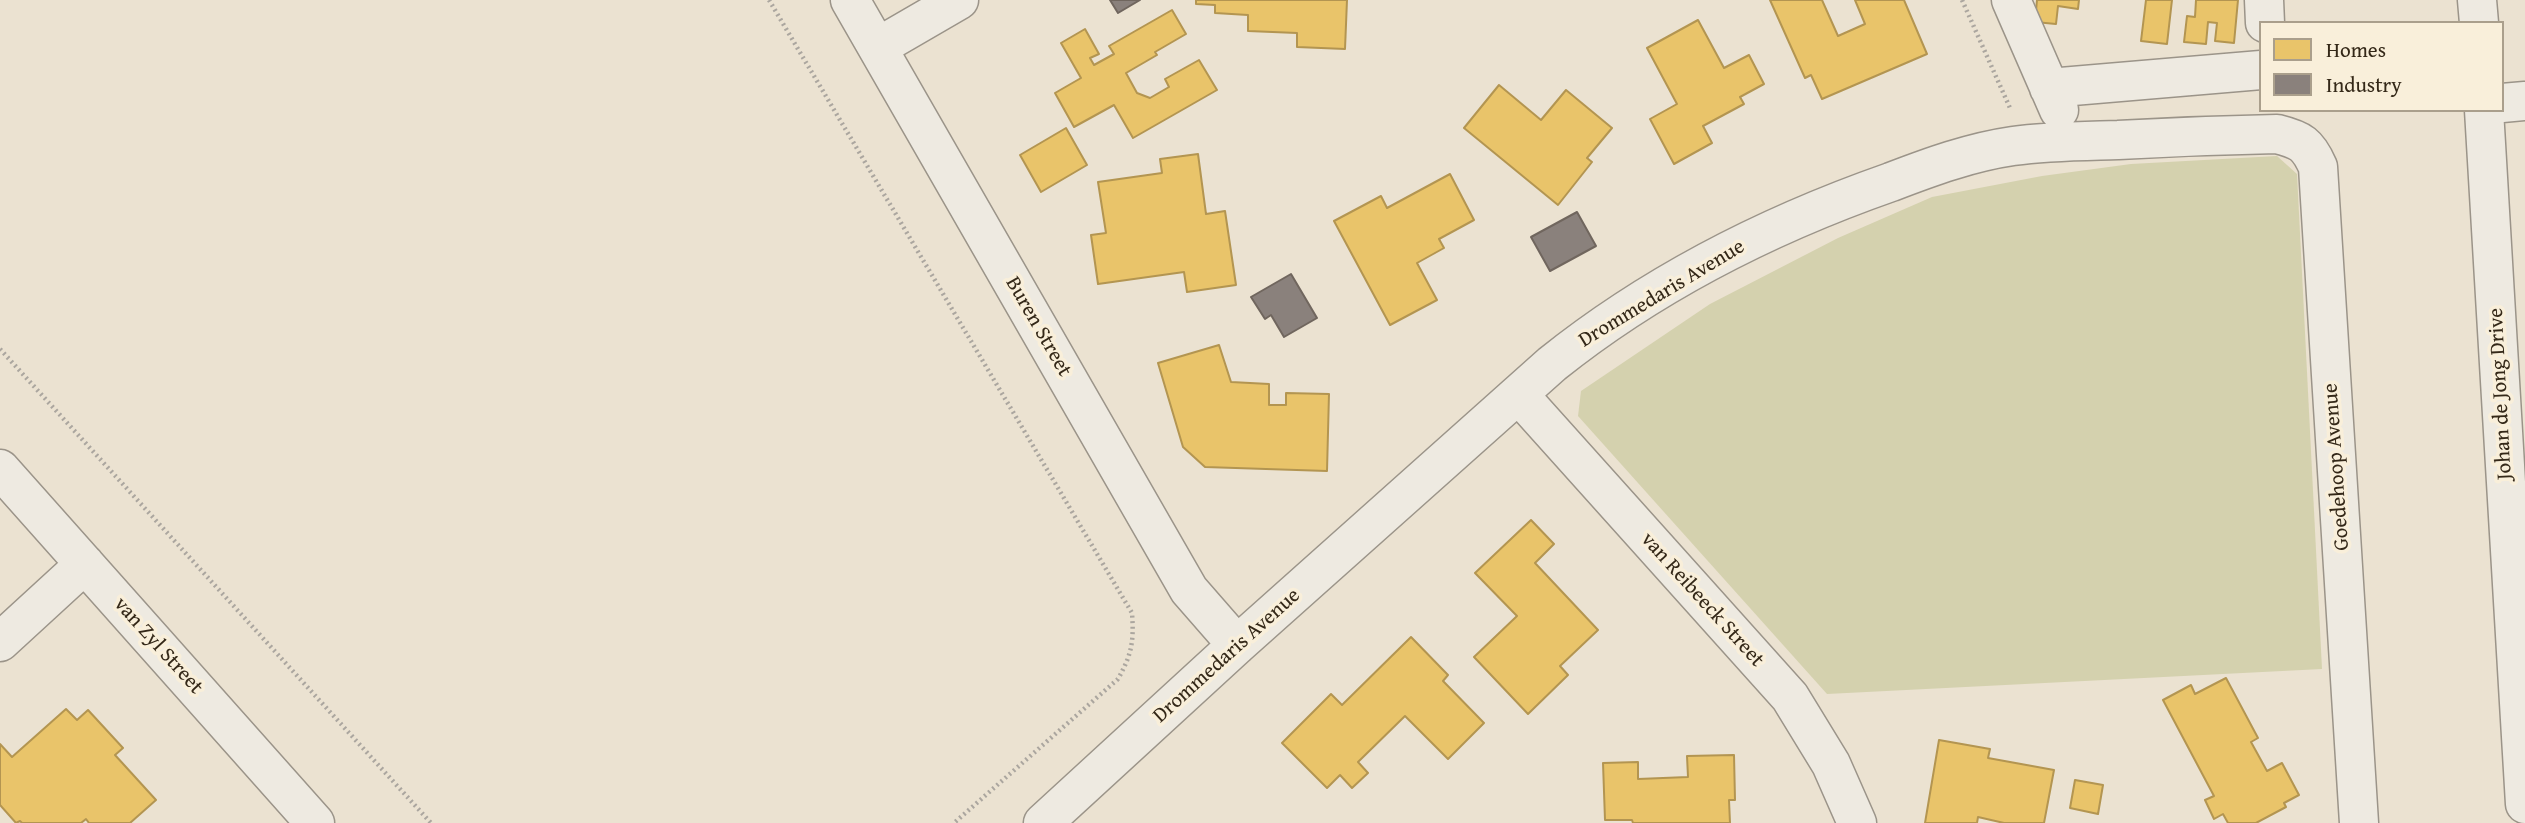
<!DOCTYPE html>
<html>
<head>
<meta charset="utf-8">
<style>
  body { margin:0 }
  #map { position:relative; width:2525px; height:823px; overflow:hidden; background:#ebe2d1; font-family:"Gentium Book Plus",serif }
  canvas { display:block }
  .legend { position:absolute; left:2259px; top:21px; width:245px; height:91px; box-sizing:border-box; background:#f9efda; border:2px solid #aa9f8c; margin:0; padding:9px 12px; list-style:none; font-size:21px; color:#342818 }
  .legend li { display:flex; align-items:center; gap:14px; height:35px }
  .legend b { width:35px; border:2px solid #aa9f8c }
</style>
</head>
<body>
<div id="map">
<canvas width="2525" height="823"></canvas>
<ul class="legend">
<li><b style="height:19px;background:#e9c46a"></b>Homes</li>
<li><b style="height:19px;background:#8a817c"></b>Industry</li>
</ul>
</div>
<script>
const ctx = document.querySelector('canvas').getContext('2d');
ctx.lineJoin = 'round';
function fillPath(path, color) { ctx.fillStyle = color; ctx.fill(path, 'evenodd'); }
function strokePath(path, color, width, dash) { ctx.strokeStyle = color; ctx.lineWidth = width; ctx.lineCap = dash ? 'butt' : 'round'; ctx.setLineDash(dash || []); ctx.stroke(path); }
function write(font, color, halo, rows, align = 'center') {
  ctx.font = font + ' "Gentium Book Plus",serif'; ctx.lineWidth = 7; ctx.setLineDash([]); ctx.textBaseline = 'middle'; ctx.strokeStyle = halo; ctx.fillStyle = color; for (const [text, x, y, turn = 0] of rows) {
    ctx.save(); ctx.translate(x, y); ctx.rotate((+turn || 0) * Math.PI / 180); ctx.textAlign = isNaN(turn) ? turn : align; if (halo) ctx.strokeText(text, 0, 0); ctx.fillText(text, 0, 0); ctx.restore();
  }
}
const green = new Path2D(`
  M 2277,156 L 2297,174 L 2322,669 L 1827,694 L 1578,416 L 1581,391 L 1710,304 L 1838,238 L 1932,197 L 2042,176 L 2131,164 Z`);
const homes = new Path2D(`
  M 1196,0 L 1347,0 L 1345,49 L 1297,47 L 1297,33 L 1248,31 L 1248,15 L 1215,13 L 1215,5 L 1196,4 Z
  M 1770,0 L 1822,0 L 1838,36 L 1865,24 L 1855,0 L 1904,0 L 1927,54 L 1822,99 L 1811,75 L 1805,78 Z
  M 2037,0 L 2079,0 L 2078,9 L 2058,6 L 2056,24 L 2035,22 Z
  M 2146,0 L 2172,0 L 2167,44 L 2141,41 Z
  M 2196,0 L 2238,0 L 2234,43 L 2215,41 L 2217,23 L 2208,22 L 2206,44 L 2184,42 L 2187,16 L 2195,17 Z
  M 1172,10 L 1186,34 L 1155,52 L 1157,55 L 1126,73 L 1137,93 L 1150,98 L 1169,87 L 1165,79 L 1199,60 L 1217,90 L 1133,138 L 1114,105 L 1074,127 L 1055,93 L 1081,78 L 1061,43 L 1085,29 L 1099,54 L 1090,58 L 1094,65 L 1114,54 L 1109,46 Z
  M 1698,20 L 1724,68 L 1749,55 L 1764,84 L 1740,97 L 1744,104 L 1703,126 L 1712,143 L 1674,164 L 1650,119 L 1677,104 L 1647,48 Z
  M 1499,85 L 1541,120 L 1566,90 L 1612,128 L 1587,158 L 1592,162 L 1558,205 L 1464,128 Z
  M 1066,128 L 1087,165 L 1041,192 L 1020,155 Z
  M 1198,154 L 1206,214 L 1225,211 L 1236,285 L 1187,292 L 1184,272 L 1098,284 L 1091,235 L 1106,233 L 1098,182 L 1162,173 L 1160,159 Z
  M 1450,174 L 1474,220 L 1439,239 L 1444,248 L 1417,263 L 1437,300 L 1390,325 L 1334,221 L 1381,196 L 1387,208 Z
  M 1219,345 L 1231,382 L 1269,384 L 1269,405 L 1286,405 L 1286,393 L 1329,394 L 1327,471 L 1205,467 L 1183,447 L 1158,363 Z
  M 1531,520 L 1554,544 L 1535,563 L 1598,630 L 1560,666 L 1568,675 L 1528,714 L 1474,657 L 1517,616 L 1475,573 Z
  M 1411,637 L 1448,675 L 1443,681 L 1484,723 L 1448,759 L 1405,716 L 1358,762 L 1368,773 L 1352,788 L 1340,775 L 1327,788 L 1282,743 L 1331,694 L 1342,705 Z
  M 2226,678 L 2258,738 L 2251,742 L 2267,771 L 2282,763 L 2299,795 L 2284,803 L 2286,807 L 2256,823 L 2228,823 L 2223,814 L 2214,819 L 2205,800 L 2214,796 L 2163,700 L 2191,685 L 2195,694 Z
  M 66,709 L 77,720 L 88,710 L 123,748 L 115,755 L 156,800 L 130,823 L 89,823 L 86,819 L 81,823 L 22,823 L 20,821 L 16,823 L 0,805 L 0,744 L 12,757 Z
  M 1939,740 L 1990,749 L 1988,758 L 2054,770 L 2044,823 L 2004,823 L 1978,817 L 1977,823 L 1925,823 Z
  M 1734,755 L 1735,800 L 1729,800 L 1730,823 L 1633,823 L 1632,820 L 1605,820 L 1603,763 L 1638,762 L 1638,779 L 1688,777 L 1687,756 Z
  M 2075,780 L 2103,785 L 2098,814 L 2070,808 Z`);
const industry = new Path2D(`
  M 1110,0 L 1140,0 L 1118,13 Z
  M 1577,212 L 1596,246 L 1550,271 L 1531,237 Z
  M 1291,274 L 1317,318 L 1284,337 L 1271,315 L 1265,319 L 1251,297 Z`);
const path = new Path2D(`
  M 769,0 L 1132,613 C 1134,641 1132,654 1118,679 L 954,823
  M 1962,0 L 2010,108
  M 0,349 L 431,823`);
const minor = new Path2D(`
  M 850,0 L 1189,590 L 1237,645
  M 2011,0 L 2059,110
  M 2264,0 L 2265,23
  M 2477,0 L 2479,23
  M 878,47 L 959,0
  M 2049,88 L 2261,70
  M 2502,103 L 2525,101
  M 2484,110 L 2525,804
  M 1519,395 L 1790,697 L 1831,764 L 1857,823
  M 0,469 L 315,823
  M 0,642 L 85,564
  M 1043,823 L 1237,645 L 1552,364 C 1652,284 1771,224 1891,182 C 1930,167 1971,152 2013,146 C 2047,141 2083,141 2118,140 C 2171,137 2224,135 2277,134 C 2301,140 2308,144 2318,167 L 2359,823`);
const streetNames = [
  ["Drommedaris Avenue",1662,294,-31],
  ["Buren Street",1038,327,60],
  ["Johan de Jong Drive",2501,394,-93],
  ["Goedehoop Avenue",2337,467,-94],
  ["van Reibeeck Street",1702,600,48],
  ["van Zyl Street",158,646,48],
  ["Drommedaris Avenue",1227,656,-42]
];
fillPath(green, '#d4d1ae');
fillPath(homes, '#e9c46a');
strokePath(homes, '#b39551', 2);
fillPath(industry, '#8a817c');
strokePath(industry, '#70665e', 2);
strokePath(minor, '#9b9489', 41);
strokePath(path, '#aba69f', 4.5, [2, 3.5]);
strokePath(minor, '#eeeae1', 38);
write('21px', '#342818', '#f9efda', streetNames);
</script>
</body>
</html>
